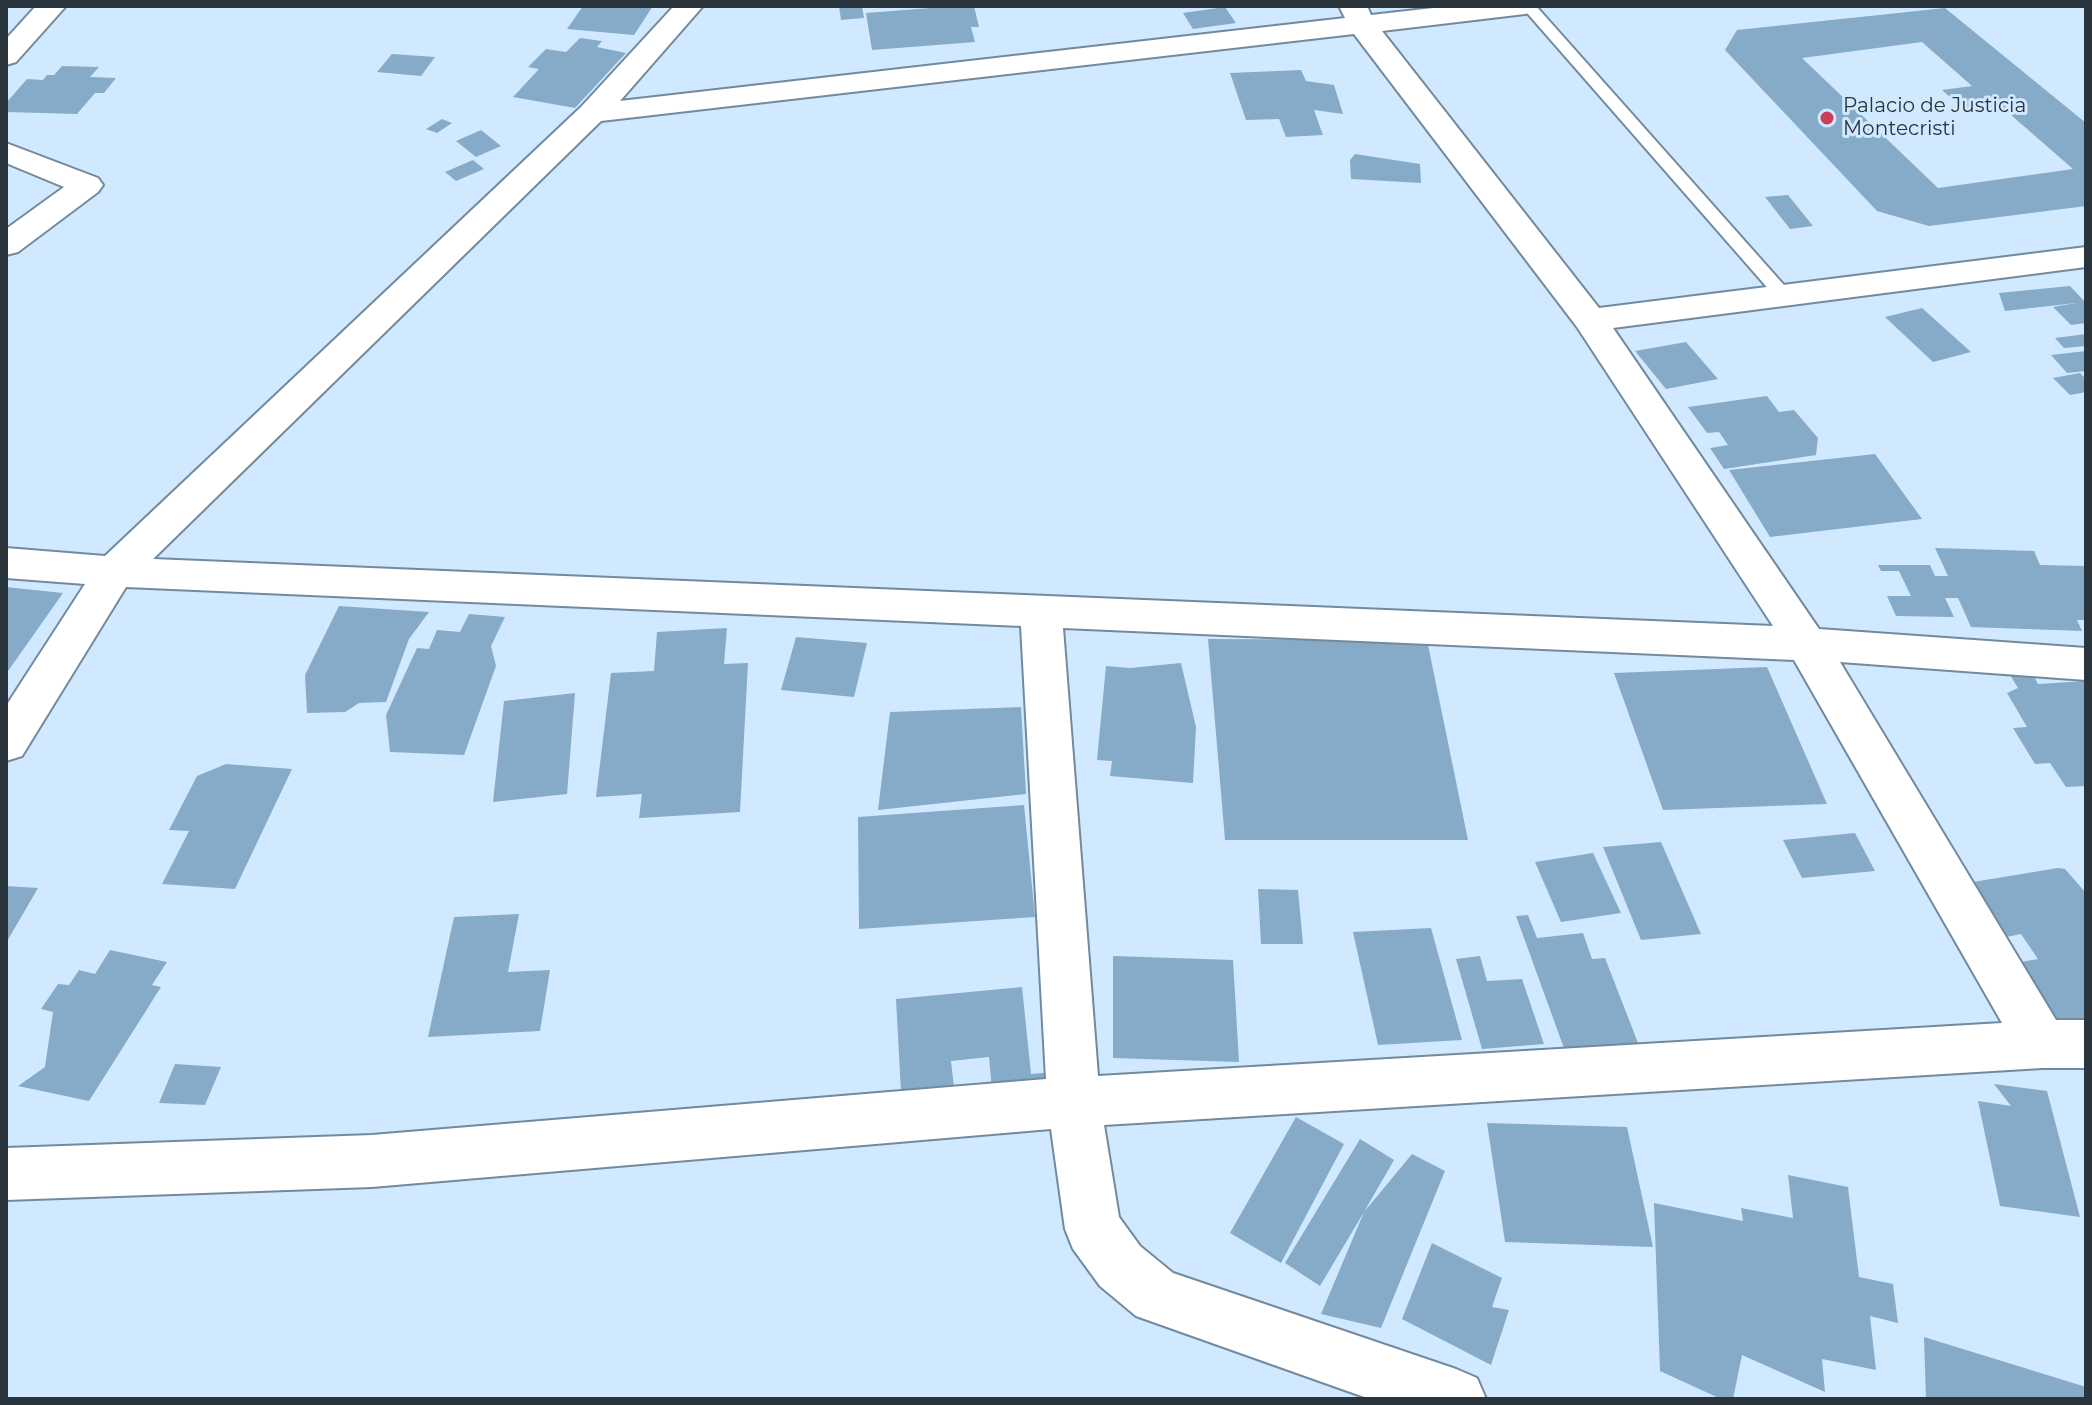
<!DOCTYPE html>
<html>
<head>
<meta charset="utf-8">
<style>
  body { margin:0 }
  #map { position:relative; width:2092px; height:1405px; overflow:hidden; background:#d0e9ff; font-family:Montserrat,sans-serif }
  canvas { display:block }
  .frame { position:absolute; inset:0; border:8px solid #2a343c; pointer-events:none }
</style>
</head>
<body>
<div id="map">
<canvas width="2092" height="1405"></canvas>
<div class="frame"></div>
</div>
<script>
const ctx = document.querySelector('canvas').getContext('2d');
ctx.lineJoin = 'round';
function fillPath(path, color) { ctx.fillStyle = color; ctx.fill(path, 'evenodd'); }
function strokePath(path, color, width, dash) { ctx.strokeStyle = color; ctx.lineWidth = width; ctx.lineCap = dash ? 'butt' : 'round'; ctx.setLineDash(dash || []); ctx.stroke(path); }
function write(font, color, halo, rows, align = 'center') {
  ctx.font = font + ' Montserrat,sans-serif'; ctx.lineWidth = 6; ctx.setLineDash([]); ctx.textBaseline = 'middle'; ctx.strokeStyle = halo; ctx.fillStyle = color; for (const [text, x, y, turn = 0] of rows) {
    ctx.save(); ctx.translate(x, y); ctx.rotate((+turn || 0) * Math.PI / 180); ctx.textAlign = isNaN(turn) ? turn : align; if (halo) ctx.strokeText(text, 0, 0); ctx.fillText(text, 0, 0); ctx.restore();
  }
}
const building = new Path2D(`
  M 583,6 L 653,6 L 634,35 L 567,29 Z
  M 839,6 L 862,6 L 864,18 L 841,20 Z
  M 957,6 L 974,6 L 979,27 L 971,27 L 975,42 L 872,50 L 866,13 Z
  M 1225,7 L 1236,23 L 1193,29 L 1183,13 Z
  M 1945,8 L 2086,123 L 2086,206 L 1929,226 L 1877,211 L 1725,50 L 1737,30 ZM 1922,42 L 1972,86 L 1942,90 L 1967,112 L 2003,108 L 2073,169 L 1938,188 L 1802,58 Z
  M 580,38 L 602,41 L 597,47 L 626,53 L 575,108 L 513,97 L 539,69 L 528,67 L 546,49 L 566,52 Z
  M 392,54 L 435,57 L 421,76 L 377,72 Z
  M 62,66 L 99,67 L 90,77 L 116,78 L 104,93 L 95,93 L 77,114 L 6,112 L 6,103 L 27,79 L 43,80 L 47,75 L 54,75 Z
  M 1301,70 L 1306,81 L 1334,85 L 1343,114 L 1314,110 L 1323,135 L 1286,137 L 1279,119 L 1246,120 L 1230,73 Z
  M 442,119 L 452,123 L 437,133 L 426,129 Z
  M 481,130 L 501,146 L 476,157 L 456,141 Z
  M 1355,154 L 1420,164 L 1421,183 L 1351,179 L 1350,160 Z
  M 473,160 L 484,169 L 456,181 L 445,172 Z
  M 1788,195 L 1813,226 L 1790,229 L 1765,197 Z
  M 2070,286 L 2086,303 L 2086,323 L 2071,325 L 2053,307 L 2076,303 L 2005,311 L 1999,293 Z
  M 1922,308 L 1971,352 L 1933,362 L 1885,317 Z
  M 2086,334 L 2086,346 L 2064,348 L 2055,338 Z
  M 1686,342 L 1718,379 L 1666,389 L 1635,351 Z
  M 2086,351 L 2086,371 L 2067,373 L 2051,355 Z
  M 2080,373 L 2086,379 L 2086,392 L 2070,395 L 2053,378 Z
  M 1767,396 L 1779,412 L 1794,410 L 1818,438 L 1816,455 L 1724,469 L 1710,448 L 1728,445 L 1719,432 L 1707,433 L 1688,407 Z
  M 1875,454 L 1922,519 L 1770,537 L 1729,470 Z
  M 1935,548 L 2034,551 L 2040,565 L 2086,566 L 2086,620 L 2077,620 L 2082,631 L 1971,627 L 1958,598 L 1945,598 L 1954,617 L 1896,616 L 1887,596 L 1911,596 L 1899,571 L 1881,571 L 1878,565 L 1930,565 L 1935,576 L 1948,576 Z
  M 6,587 L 63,593 L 6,674 Z
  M 339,606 L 429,612 L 409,639 L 386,702 L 359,703 L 345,712 L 307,713 L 305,675 Z
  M 469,614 L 505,617 L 491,646 L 496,666 L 464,755 L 390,752 L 386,715 L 417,648 L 429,649 L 437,630 L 460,632 Z
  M 727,628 L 724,664 L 748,663 L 740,812 L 639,818 L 642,794 L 596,797 L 611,673 L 654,671 L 657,632 Z
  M 796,637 L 867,643 L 854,697 L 781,690 Z
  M 1208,639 L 1427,640 L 1468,840 L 1225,840 Z
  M 1181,663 L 1196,727 L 1193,783 L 1110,776 L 1112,761 L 1097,760 L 1106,666 L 1130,668 Z
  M 1767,667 L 1827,804 L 1663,810 L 1614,673 Z
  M 2032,673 L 2038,684 L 2086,681 L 2086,786 L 2066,787 L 2050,763 L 2035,764 L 2013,728 L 2027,727 L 2007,693 L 2018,688 L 2010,675 Z
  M 575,693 L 567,794 L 493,802 L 504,701 Z
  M 1021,707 L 1026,794 L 878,810 L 890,712 Z
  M 226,764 L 292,769 L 235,889 L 162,884 L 189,831 L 169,830 L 197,776 Z
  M 1024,805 L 1035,917 L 859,929 L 858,817 Z
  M 1855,833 L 1875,871 L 1802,878 L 1783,840 Z
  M 1661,842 L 1701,934 L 1641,940 L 1603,847 Z
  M 1593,853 L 1621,913 L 1561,922 L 1535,862 Z
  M 2058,868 L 2065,869 L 2086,893 L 2086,1023 L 2051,1019 L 2015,963 L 2038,959 L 2021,934 L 2002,938 L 1967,883 Z
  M 6,886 L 38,888 L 6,943 Z
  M 1258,889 L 1298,890 L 1303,944 L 1261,944 Z
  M 519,914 L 508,972 L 550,970 L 540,1031 L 428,1037 L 454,917 Z
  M 1528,915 L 1537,938 L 1583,933 L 1592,959 L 1605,958 L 1638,1043 L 1565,1051 L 1516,916 Z
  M 1431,928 L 1462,1040 L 1378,1045 L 1353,932 Z
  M 110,950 L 167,962 L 152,985 L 161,987 L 89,1101 L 18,1086 L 45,1067 L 53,1012 L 41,1009 L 58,984 L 69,985 L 79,970 L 95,974 Z
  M 1113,956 L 1233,960 L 1239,1062 L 1113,1058 Z
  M 1480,956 L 1487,981 L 1522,979 L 1544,1044 L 1482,1049 L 1456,959 Z
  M 1022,987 L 1031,1074 L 1055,1072 L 1057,1083 L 992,1090 L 989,1057 L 951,1061 L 954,1087 L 901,1092 L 896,999 Z
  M 175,1064 L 221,1067 L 205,1105 L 159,1103 Z
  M 1994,1084 L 2047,1091 L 2080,1217 L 2000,1206 L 1978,1101 L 2011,1106 Z
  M 1296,1117 L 1344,1144 L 1281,1263 L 1230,1233 Z
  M 1487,1123 L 1627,1127 L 1653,1247 L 1505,1242 Z
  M 1360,1139 L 1394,1160 L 1364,1212 L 1412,1154 L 1445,1171 L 1381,1328 L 1321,1314 L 1364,1212 L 1320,1286 L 1285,1263 Z
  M 1788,1175 L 1848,1187 L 1859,1277 L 1893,1284 L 1898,1323 L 1870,1316 L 1876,1370 L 1822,1359 L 1825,1392 L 1742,1355 L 1733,1399 L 1721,1399 L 1660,1371 L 1654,1203 L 1743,1221 L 1741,1208 L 1793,1218 Z
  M 1432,1243 L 1502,1278 L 1492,1307 L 1509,1310 L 1491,1365 L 1402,1319 Z
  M 1924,1337 L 2086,1387 L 2086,1399 L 1926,1399 Z`);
const lane = new Path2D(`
  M 1521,6 L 1536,6 L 1791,293 L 1794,297 L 1791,301 L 1779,301 Z`);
const street = new Path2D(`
  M 36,6 L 66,6 L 16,62 L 6,65 L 6,39 Z
  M 674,6 L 703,6 L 620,101 L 1345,18 L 1339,6 L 1367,6 L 1371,15 L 1451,6 L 1539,6 L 1535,12 L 1525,14 L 1382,31 L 1599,308 L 2086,247 L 2086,267 L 1613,328 L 1819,629 L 2086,648 L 2086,680 L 1840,662 L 2056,1020 L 2086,1020 L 2086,1068 L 2042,1068 L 1104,1125 L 1119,1217 L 1140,1246 L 1173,1273 L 1456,1369 L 1477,1378 L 1486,1399 L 1370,1399 L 1136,1316 L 1100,1286 L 1073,1249 L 1065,1229 L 1051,1129 L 372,1187 L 6,1200 L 6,1148 L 372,1135 L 1046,1079 L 1021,626 L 126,587 L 22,756 L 6,761 L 6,706 L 85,584 L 6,578 L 6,548 L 105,556 L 581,107 ZM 1354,34 L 1577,327 L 1773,626 L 153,559 L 601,121 ZM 1063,628 L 1794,660 L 2002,1023 L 1098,1076 Z
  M 6,143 L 98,178 L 103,185 L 98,192 L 18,252 L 6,255 L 6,229 L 64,187 L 6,163 Z`);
const markers = [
  [1827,118,8,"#ce3e57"]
];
const farPoinames = [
  ["Palacio de Justicia",1843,106],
  ["Montecristi",1843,129]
];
fillPath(building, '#85abc9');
strokePath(lane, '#738a9d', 4);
strokePath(street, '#738a9d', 4);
fillPath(lane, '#fff');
fillPath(street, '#fff');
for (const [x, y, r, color] of markers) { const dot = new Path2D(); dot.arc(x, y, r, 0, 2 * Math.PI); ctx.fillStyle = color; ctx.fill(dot); strokePath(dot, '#d0e9ff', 3); }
write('20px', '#2a343c', '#d0e9ff', farPoinames, 'left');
</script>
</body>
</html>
